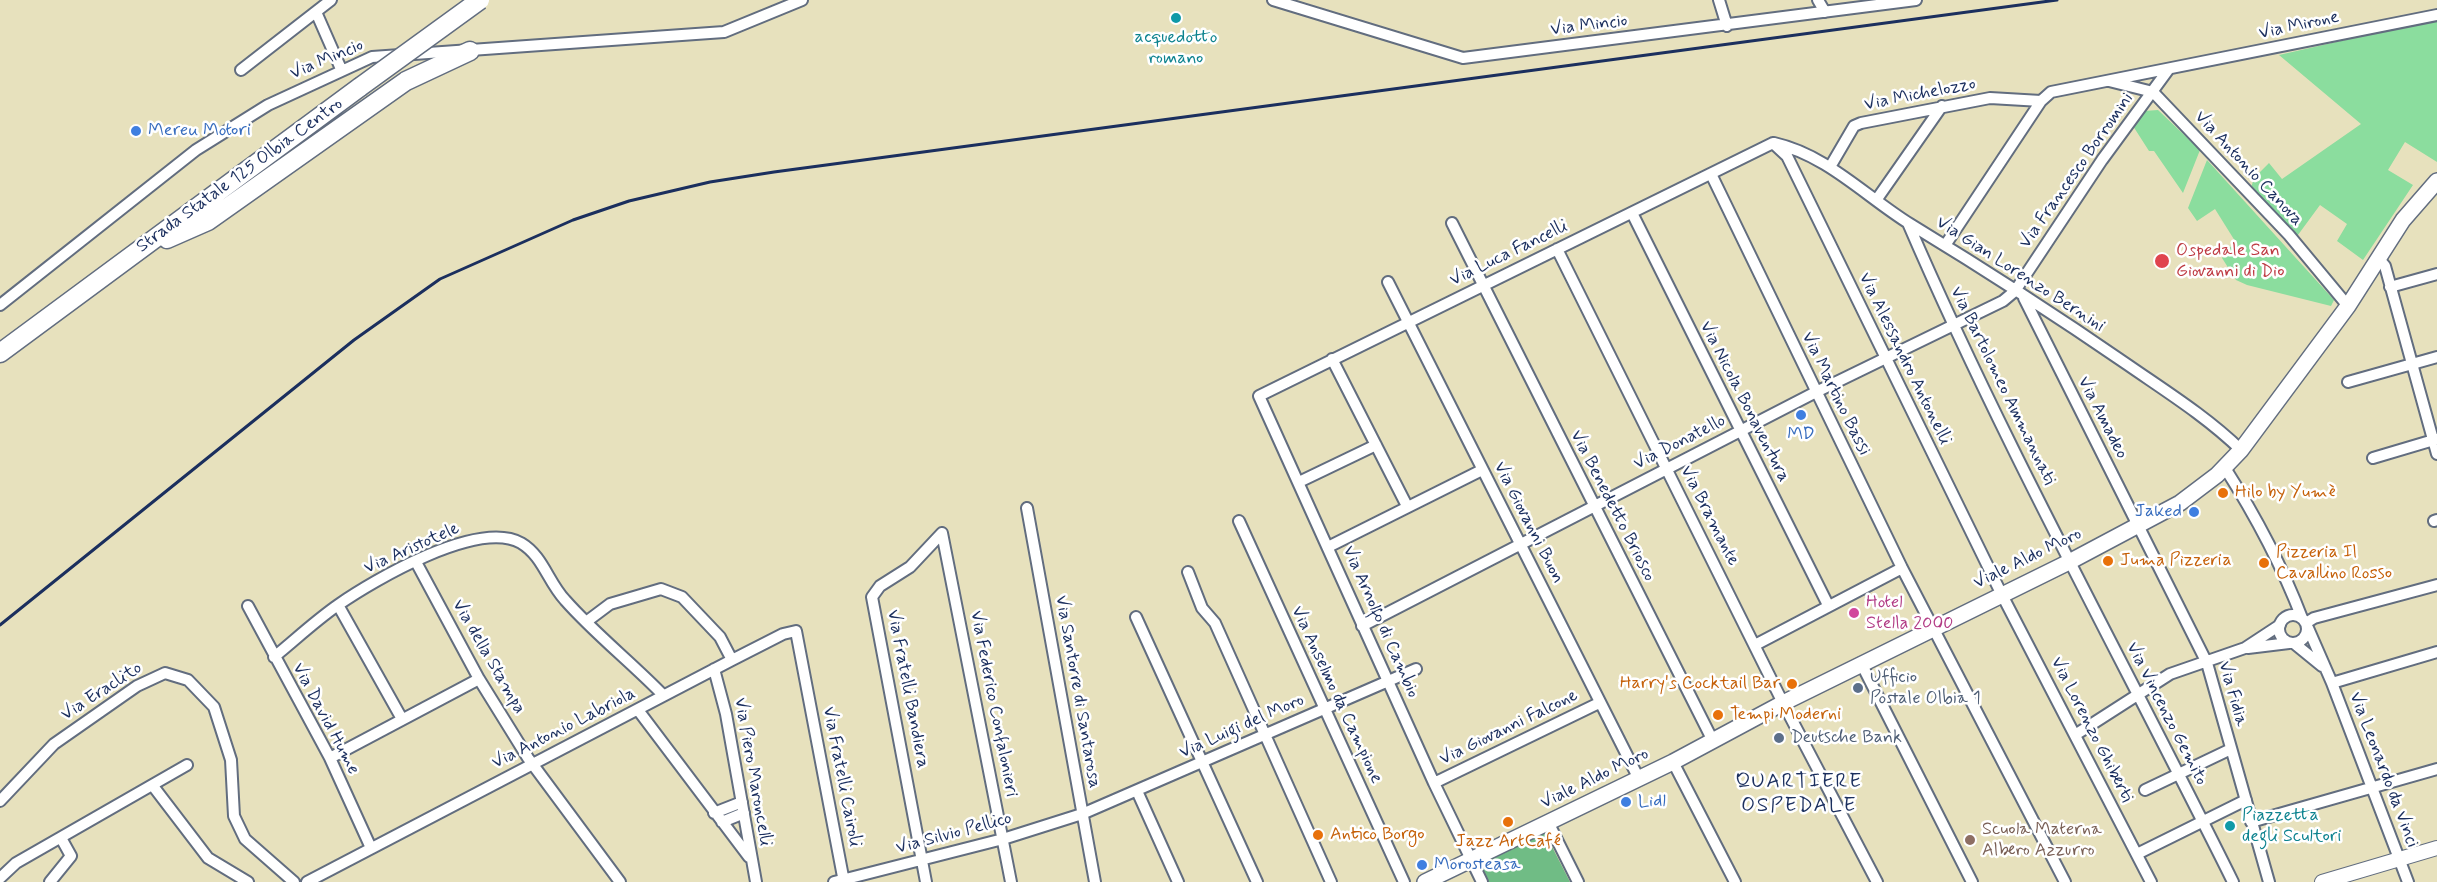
<!DOCTYPE html>
<html>
<head>
<meta charset="utf-8">
<style>
  body { margin:0 }
  canvas { display:block; background:#e7e1bd }
</style>
</head>
<body>
<canvas width="2437" height="882"></canvas>
<script>
const ctx = document.querySelector('canvas').getContext('2d');
ctx.lineJoin = 'round';
function fillPath(path, color) { ctx.fillStyle = color; ctx.fill(path, 'evenodd'); }
function strokePath(path, color, width, dash) { ctx.strokeStyle = color; ctx.lineWidth = width; ctx.lineCap = dash ? 'butt' : 'round'; ctx.setLineDash(dash || []); ctx.stroke(path); }
function write(font, color, halo, rows, align = 'center') {
  ctx.font = font + ' Mynerve,sans-serif'; ctx.lineWidth = 5; ctx.setLineDash([]); ctx.textBaseline = 'middle'; ctx.strokeStyle = halo; ctx.fillStyle = color; for (const [text, x, y, turn = 0] of rows) {
    ctx.save(); ctx.translate(x, y); ctx.rotate((+turn || 0) * Math.PI / 180); ctx.textAlign = isNaN(turn) ? turn : align; if (halo) ctx.strokeText(text, 0, 0); ctx.fillText(text, 0, 0); ctx.restore();
  }
}
const green = new Path2D(`
  M 2437,19 L 2437,162 L 2405,142 L 2388,170 L 2413,185 L 2363,260 L 2337,241 L 2347,224 L 2320,205 L 2295,239 L 2251,188 L 2254,178 L 2269,163 L 2282,179 L 2361,124 L 2279,55 Z
  M 2158,110 L 2200,150 L 2183,193 L 2154,151 L 2149,151 L 2133,126 L 2144,111 Z
  M 2207,160 L 2334,300 L 2331,306 L 2247,285 L 2236,280 L 2222,258 L 2235,241 L 2215,209 L 2197,221 L 2188,208 Z`);
const forest = new Path2D(`
  M 1545,833 L 1570,882 L 1486,882 L 1478,865 Z`);
const minor = new Path2D(`
  M 1273,0 L 1463,58 L 1916,0
  M 1719,0 L 1727,26
  M 1818,0 L 1825,12
  M 316,12 L 341,69
  M 241,70 L 331,0
  M 2109,81 L 2153,92 L 2289,235 L 2348,306
  M 1773,143 L 1787,156 L 2001,593 L 2151,882
  M 1774,143 C 1827,155 1865,196 1910,224 C 1984,269 2057,316 2128,365 C 2167,392 2207,417 2241,450
  M 1830,167 L 1854,126 L 1861,123 L 1990,98 L 2041,101
  M 1711,174 L 1902,568 L 2065,882
  M 1877,199 L 1942,106
  M 1632,213 L 1828,605
  M 1452,223 L 1713,741
  M 1908,223 C 2005,448 2124,662 2233,882
  M 1946,244 L 2041,101 L 2051,92 L 2437,15
  M 1557,249 L 1783,703 L 1877,882
  M 2379,259 L 2385,266 L 2437,454
  M 1388,282 L 1639,779
  M 2390,287 L 2437,274
  M 2024,298 L 2207,663 L 2269,882
  M 0,305 L 196,150 L 268,105 L 372,57 L 724,32 L 802,0
  M 1332,359 L 1407,506
  M 2348,382 L 2437,357
  M 2373,458 L 2437,439
  M 2225,468 C 2255,515 2282,566 2302,618
  M 1299,482 L 1376,445
  M 1027,508 L 1095,882
  M 1239,521 L 1404,882
  M 2434,521 L 2437,520
  M 942,533 L 1011,882
  M 1328,547 L 1482,470
  M 416,562 L 479,679 L 528,758 L 620,882
  M 1188,572 L 1202,608 L 1215,623 L 1331,882
  M 338,605 L 402,719
  M 248,606 L 330,758 L 371,848
  M2279 629a14 14 0 1 1 28 0a14 14 0 1 1-28 0Z
  M 1136,617 L 1257,882
  M 586,622 L 610,604 L 661,589 L 682,597 L 720,637 L 732,660
  M 2306,623 L 2314,618 L 2437,585
  M 1362,626 L 1816,392 L 2003,301 L 2015,291 L 2102,160 L 2168,70
  M 2308,628 L 2332,683 L 2408,882
  M 2295,644 L 2322,666
  M 1755,645 L 1902,568
  M 2248,648 L 2289,643
  M 274,657 C 295,640 315,621 338,605 C 374,580 478,519 521,543 C 543,556 548,582 565,600 C 595,634 631,662 663,695
  M 1861,663 L 1972,882
  M 714,669 L 726,714 L 756,882
  M 2332,683 L 2437,652
  M 638,710 L 749,857
  M 2075,735 L 2170,674 L 2245,648 L 2280,625
  M 330,758 L 479,679
  M 1673,762 L 1735,882
  M 1434,783 L 1599,703
  M 153,786 L 208,858 L 248,882
  M 2145,790 L 2231,749
  M 1137,791 L 1178,882
  M 0,801 L 54,744 L 137,686 L 165,673 L 188,680 L 214,707 L 231,760 L 234,816 L 245,839 L 294,882
  M 714,813 L 742,802
  M 722,822 L 744,813
  M 2251,822 L 2437,769
  M 1549,824 L 1578,882
  M 2137,854 L 2246,800
  M 0,878 L 16,863 L 187,765
  M 50,882 L 71,856 L 61,838
  M 307,882 L 732,660 L 783,634 L 796,631 L 844,882
  M 834,882 L 1003,839 L 1082,814 L 1416,669
  M 926,882 L 872,597 L 880,586 L 910,567 L 942,533
  M 1482,882 L 1434,783 L 1259,396 L 1773,143`);
const tertiary = new Path2D(`
  M 2322,882 L 2437,848`);
const secondary = new Path2D(`
  M 1425,882 L 1673,762 L 1783,703 L 2069,562 L 2180,503 L 2217,475 L 2241,450 L 2348,306 L 2403,220 L 2437,181`);
const primary = new Path2D(`
  M 167,239 L 208,221 L 406,81 L 470,51
  M 0,353 L 360,87`);
const rail = new Path2D(`
  M 0,625 L 354,340 L 440,279 L 573,220 L 629,201 L 710,182 L 774,172 L 2057,0`);
const primaryBridge = new Path2D(`
  M 360,87 L 480,0`);
const markers = [
  [1176,18,6,"#0f9aa8"],
  [136,131,6,"#3f7fe0"],
  [2162,261,8,"#e0444e"],
  [1801,415,6,"#3f7fe0"],
  [2223,493,6,"#e8710a"],
  [2194,512,6,"#3f7fe0"],
  [2108,561,6,"#e8710a"],
  [2264,563,6,"#e8710a"],
  [1854,613,6,"#d1479c"],
  [1792,684,6,"#e8710a"],
  [1858,688,6,"#5c6f8a"],
  [1718,715,6,"#e8710a"],
  [1779,738,6,"#5c6f8a"],
  [1626,802,6,"#3f7fe0"],
  [1508,822,6,"#e8710a"],
  [2230,826,6,"#0f9aa8"],
  [1318,835,6,"#e8710a"],
  [1970,840,6,"#8d6e63"],
  [1422,865,6,"#3f7fe0"]
];
const streetNames = [
  ["Via Mincio",1589,26,-7],
  ["Via Mirone",2299,26,-12],
  ["Via Mincio",327,60,-23],
  ["Via Michelozzo",1920,95,-11],
  ["Via Antonio Canova",2248,169,47],
  ["Via Francesco Borromini",2077,171,-55],
  ["Strada Statale 125 Olbia Centro",240,176,-36],
  ["Via Luca Fancelli",1509,254,-26],
  ["Via Gian Lorenzo Bernini",2020,275,33],
  ["Via Alessandro Antonelli",1904,359,64],
  ["Via Bartolomeo Ammannati",2002,386,64],
  ["Via Martino Bassi",1835,394,64],
  ["Via Nicola Bonaventura",1744,402,63],
  ["Via Amadeo",2102,418,63],
  ["Via Donatello",1680,443,-27],
  ["Via Benedetto Briosco",1612,506,63],
  ["Via Bramante",1709,516,63],
  ["Via Giovanni Buon",1528,523,63],
  ["Via Aristotele",412,549,-24],
  ["Viale Aldo Moro",2028,559,-26],
  ["Via Arnolfo di Cambio",1380,622,66],
  ["Via della Stampa",488,657,60],
  ["Via Fratelli Bandiera",907,689,79],
  ["Via Eraclito",102,692,-33],
  ["Via Santorre di Santarosa",1077,692,80],
  ["Via Fidia",2232,694,74],
  ["Via Anselmo da Campione",1336,695,65],
  ["Via Federico Confalonieri",993,704,79],
  ["Via Vincenzo Gemito",2166,714,63],
  ["Via David Hume",325,719,62],
  ["Via Luigi del Moro",1242,727,-24],
  ["Via Giovanni Falcone",1509,728,-26],
  ["Via Antonio Labriola",564,729,-27],
  ["Via Lorenzo Ghiberti",2091,730,63],
  ["Via Leonardo da Vinci",2383,770,69],
  ["Via Piero Maroncelli",752,772,80],
  ["Via Fratelli Cairoli",841,777,79],
  ["Viale Aldo Moro",1595,779,-26],
  ["Via Silvio Pellico",954,834,-15]
];
const cultureNames = [
  ["acquedotto",1176,38],
  ["romano",1176,59],
  ["Piazzetta",2242,816,"left"],
  ["degli Scultori",2242,837,"left"]
];
const shopNames = [
  ["Mereu Motori",148,131],
  ["MD",1801,435,"center"],
  ["Jaked",2182,512,"right"],
  ["Lidl",1638,802],
  ["Morosteasa",1434,865]
];
const healthNames = [
  ["Ospedale San",2176,251],
  ["Giovanni di Dio",2176,272]
];
const foodNames = [
  ["Hilo by Yumè",2235,493],
  ["Pizzeria Il",2276,553],
  ["Cavallino Rosso",2276,574],
  ["Juma Pizzeria",2120,561],
  ["Harry's Cocktail Bar",1780,684,"right"],
  ["Tempi Moderni",1730,715],
  ["Antico Borgo",1330,835],
  ["Jazz ArtCafé",1508,842,"center"]
];
const hotelNames = [
  ["Hotel",1866,603],
  ["Stella 2000",1866,624]
];
const serviceNames = [
  ["Ufficio",1870,678],
  ["Postale Olbia 1",1870,699],
  ["Deutsche Bank",1791,738]
];
const educationNames = [
  ["Scuola Materna",1982,830],
  ["Albero Azzurro",1982,851]
];
const quarterNames = [
  ["QUARTIERE",1799,783],
  ["OSPEDALE",1799,807]
];
fillPath(green, '#8bdd9e');
fillPath(forest, '#70bc85');
strokePath(minor, '#626d7f', 14);
strokePath(tertiary, '#626d7f', 16);
strokePath(secondary, '#626d7f', 18);
strokePath(primary, '#626d7f', 21);
strokePath(minor, '#fff', 10);
strokePath(tertiary, '#fff', 14);
strokePath(secondary, '#fff', 15);
strokePath(primary, '#fff', 18);
strokePath(rail, '#1b2f5e', 3);
strokePath(primaryBridge, '#626d7f', 21, []);
strokePath(primaryBridge, '#fff', 18);
for (const [x, y, r, color] of markers) { const dot = new Path2D(); dot.arc(x, y, r, 0, 2 * Math.PI); ctx.fillStyle = color; ctx.fill(dot); strokePath(dot, '#fff', 2); }
write('18px', '#1b2f5e', '#fff', streetNames);
write('18px', '#0d838f', '#fff', cultureNames);
write('18px', '#366cbe', '#fff', shopNames, 'left');
write('18px', '#be3a42', '#fff', healthNames, 'left');
write('18px', '#c56008', '#fff', foodNames, 'left');
write('18px', '#b23c85', '#fff', hotelNames, 'left');
write('18px', '#4e5e75', '#fff', serviceNames, 'left');
write('18px', '#785e54', '#fff', educationNames, 'left');
ctx.letterSpacing = '1.5px';
write('21px', '#1b2f5e', '#fff', quarterNames);
ctx.letterSpacing = '0px';
</script>
</body>
</html>
